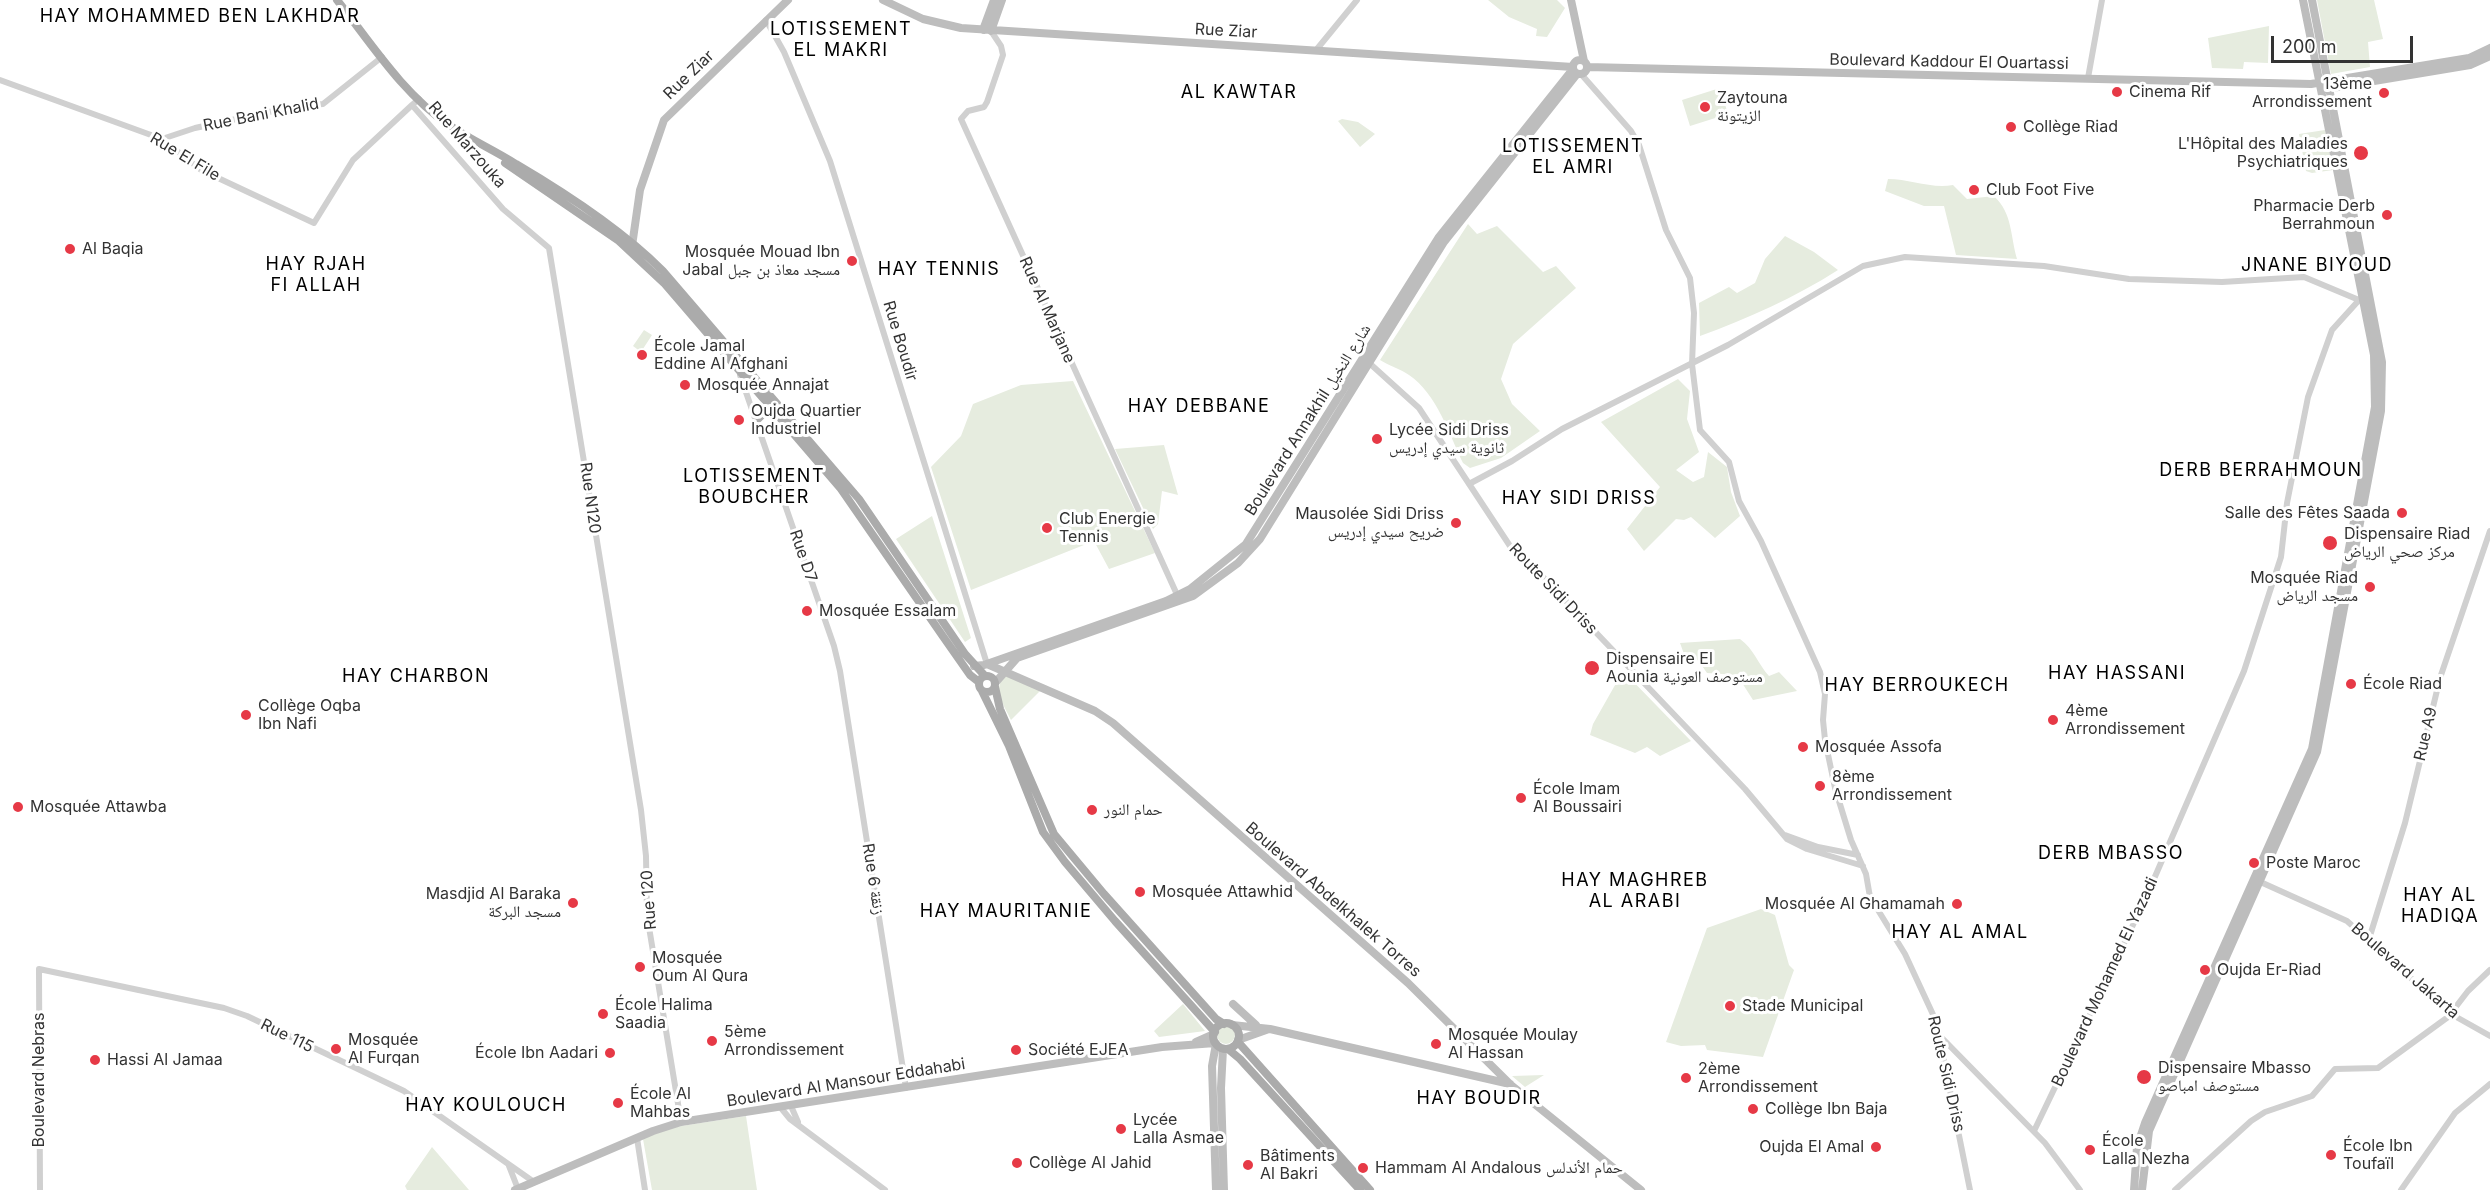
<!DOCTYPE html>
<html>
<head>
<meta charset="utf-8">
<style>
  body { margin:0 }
  #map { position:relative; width:2490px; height:1190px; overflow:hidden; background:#fff; font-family:Inter,sans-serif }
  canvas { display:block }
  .scale { position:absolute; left:2271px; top:36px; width:142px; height:27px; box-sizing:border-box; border:3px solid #333; border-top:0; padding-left:8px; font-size:18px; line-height:21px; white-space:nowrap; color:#333; -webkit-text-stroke:4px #fff; paint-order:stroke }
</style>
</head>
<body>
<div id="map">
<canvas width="2490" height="1190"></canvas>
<div class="scale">200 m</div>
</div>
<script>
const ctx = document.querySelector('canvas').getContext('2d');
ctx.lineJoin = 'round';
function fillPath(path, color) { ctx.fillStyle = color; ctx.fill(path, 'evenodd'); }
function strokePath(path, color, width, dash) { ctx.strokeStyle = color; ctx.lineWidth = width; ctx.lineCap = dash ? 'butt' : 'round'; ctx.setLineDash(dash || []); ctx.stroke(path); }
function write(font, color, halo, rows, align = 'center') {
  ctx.font = font + ' Inter,"Noto Naskh Arabic",sans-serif'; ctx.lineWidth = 6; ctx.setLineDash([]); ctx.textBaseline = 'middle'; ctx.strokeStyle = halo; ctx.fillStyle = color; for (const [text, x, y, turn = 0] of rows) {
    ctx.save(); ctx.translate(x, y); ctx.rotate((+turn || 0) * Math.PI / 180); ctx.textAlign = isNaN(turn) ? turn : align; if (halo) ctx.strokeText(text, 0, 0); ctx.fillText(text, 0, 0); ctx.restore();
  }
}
const green = new Path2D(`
  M 1488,0 L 1557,0 L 1565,8 L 1547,37 L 1536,36 L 1537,29 L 1509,17 Z
  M 2317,0 L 2374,0 L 2383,39 L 2368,42 L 2370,67 L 2331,74 Z
  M 2269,26 L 2268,63 L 2244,62 L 2243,69 L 2212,68 L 2208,38 Z
  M 1720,88 L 1728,114 L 1690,126 L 1682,100 Z
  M 1342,119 L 1358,122 L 1375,134 L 1360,147 L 1338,121 Z
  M 2325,130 L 2333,170 L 2312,173 L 2306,171 L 2299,134 Z
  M 1888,179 C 1910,179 1931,189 1953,185 L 1967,199 L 1994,196 C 2013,214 2010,236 2017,259 L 1956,255 L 1944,206 L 1924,206 L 1885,191 Z
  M 1468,224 L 1477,234 L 1497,226 L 1543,272 L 1556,266 L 1576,288 L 1513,344 L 1501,379 L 1512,404 L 1540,431 L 1501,458 L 1470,468 L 1463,463 C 1449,434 1437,394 1409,375 C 1401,369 1389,366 1380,360 Z
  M 1785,236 L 1814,252 L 1838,270 C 1794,298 1749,318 1700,336 L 1699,303 L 1729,287 L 1737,293 L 1755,283 L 1765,259 Z
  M 644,330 L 652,335 L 641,352 L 633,346 Z
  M 1678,379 L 1690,391 L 1687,419 L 1699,452 L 1676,470 L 1693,482 L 1704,477 L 1708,452 L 1727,467 L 1731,492 L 1740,516 L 1715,538 L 1691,517 L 1684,520 L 1676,519 L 1644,551 L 1627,529 L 1660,487 L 1601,422 Z
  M 1073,381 L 1155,553 L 1109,569 L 1094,541 L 971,590 L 931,467 L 961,436 L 973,404 L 1021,385 Z
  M 1164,445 L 1178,495 L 1162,491 L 1158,524 L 1153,529 L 1115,449 Z
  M 932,516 L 971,638 L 965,642 L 896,539 Z
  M 1740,639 C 1754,649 1758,664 1769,676 L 1779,672 L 1797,691 L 1753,700 L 1737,675 L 1707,673 L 1698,660 L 1688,665 L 1680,643 Z
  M 1623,671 L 1691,741 L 1660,756 L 1647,747 L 1635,753 L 1590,735 L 1593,724 Z
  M 1006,675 L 1041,690 L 1011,720 C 1004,705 991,688 1006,675 Z
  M 1761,909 L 1775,915 L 1789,965 L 1794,970 L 1763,1057 L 1707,1050 L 1705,1045 L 1681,1046 L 1666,1042 L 1707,928 Z
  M 1183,1004 L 1205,1031 L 1159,1037 L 1154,1031 Z
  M1217 1035a9 9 0 1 1 18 0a9 9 0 1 1-18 0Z
  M 1544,1075 L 1525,1087 L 1512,1076 Z
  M 746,1116 L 757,1190 L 652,1190 L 643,1139 L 662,1129 Z
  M 432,1147 L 469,1190 L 407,1190 L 405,1186 Z`);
const tertiary = new Path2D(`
  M 766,20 L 784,52 L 830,161 L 987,664
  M 991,31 L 1001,46 L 1003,55 L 987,102 L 984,107 L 968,111 L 961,119 L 1179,599
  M 1317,49 L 1357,0
  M 1581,74 L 1631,131 L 1639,145 L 1666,230 L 1690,278 L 1694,313 L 1692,364 L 1700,430 L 1729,462 L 1739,501 L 1761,541 L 1820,672 L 1825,694 L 1823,720 L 1825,740 L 1835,788 L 1851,840 L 1866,874 L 1870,897 L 1905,954 L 1936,1021 L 1970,1190
  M 2088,78 L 2102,0
  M 0,80 L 162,139 L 201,170 L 314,223 L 353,160 L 412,105
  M 419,99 L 412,105 L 503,209 L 549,248 L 641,810 L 646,856 L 647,915 L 681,1122
  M 162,139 L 195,128 L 292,107 L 323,104 L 382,57
  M 1367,361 L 1419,408 L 1510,546 L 1545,579 L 1745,789 L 1787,839 L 1807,849 L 1863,866
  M 740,375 L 834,646 L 840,671 L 906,1088
  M 1469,484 L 1512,461 L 1562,429 L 1728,345 L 1863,266 L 1905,257 L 2044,266 L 2129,279 L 2222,282 L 2304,277 L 2359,300
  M 1785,835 L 1818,847 L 1858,855
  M 2256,880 L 2347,921 L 2451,1014 L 2490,1036
  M 2369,939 L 2405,823 L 2440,678 L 2490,531
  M 1943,1039 L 2045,1143 L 2080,1190
  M 791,1106 L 798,1122
  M 781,1108 L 790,1119 L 885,1190
  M 2034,1131 L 2144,902 L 2244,671 L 2281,557 L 2287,503 L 2308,397 L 2332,330 L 2360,299
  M 637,1138 L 645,1190
  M 509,1166 L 518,1189
  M 40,1190 L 39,969 L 224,1008 L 247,1016 L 404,1091 L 534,1182
  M 2175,1190 L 2251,1121 L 2265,1112 L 2312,1096 L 2335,1069 L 2378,1068 L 2448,1017 L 2468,991 L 2490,970
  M 2401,1190 L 2455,1113 L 2490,1084`);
const secondary = new Path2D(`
  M 883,0 L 923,19 L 961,28 L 1573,67
  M 1571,0 L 1584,61
  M 983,30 L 994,0
  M 991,31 L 1002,0
  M1573 67a7 7 0 1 1 14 0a7 7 0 1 1-14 0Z
  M 1587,67 L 2311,84 L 2469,58 L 2490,48
  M 2326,89 L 2470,65 L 2490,56
  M 632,246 L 640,190 L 664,120 L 788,0
  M 987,664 L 1095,711 L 1113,723 L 1408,983 L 1511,1085 L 1641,1190
  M 974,666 L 984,665 L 1166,601 L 1190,589 L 1246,544 L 1439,237 L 1573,69
  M 995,683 L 1017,658 L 1193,596 L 1238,563 L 1260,539 L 1444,242 L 1577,74
  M 1233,1004 L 1256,1025
  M 1232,1025 L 1270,1029 L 1510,1084
  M 1238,1040 L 1269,1029
  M 1196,1042 L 1214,1034
  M 1223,1049 L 1221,1088 L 1224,1190
  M 515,1190 L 653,1131 L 681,1122 L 1162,1047 L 1215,1043
  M 1216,1190 L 1212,1066 L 1216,1044
  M 2134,1190 L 2137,1147 L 2145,1123 L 2312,749 L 2375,407 L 2374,355 L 2303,0
  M 2142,1190 L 2149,1131 L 2317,752 L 2381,411 L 2382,362 L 2312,0`);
const primary = new Path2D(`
  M 337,0 C 371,43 403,94 449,125 C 471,140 494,150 516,164 C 567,194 621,229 663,271 L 859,499 L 965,654 L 985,676
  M 505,163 L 619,241 L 664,283 L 841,489 L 942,635 L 970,675 L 979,682
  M 757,420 L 770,407
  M979 684a8 8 0 1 1 16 0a8 8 0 1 1-16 0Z
  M 995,687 L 1000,709 L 1054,834 L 1104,894 L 1216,1019 L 1224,1024
  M 982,691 L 1009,746 L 1043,832 L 1065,862 L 1115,921 L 1215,1032
  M1213 1036a13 13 0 1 1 26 0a13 13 0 1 1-26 0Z
  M 1238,1042 L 1370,1190
  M 1228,1049 L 1240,1059 L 1360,1190`);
const markers = [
  [2117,92,6,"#e63946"],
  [2384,93,6,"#e63946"],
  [1705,107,6,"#e63946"],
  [2011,127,6,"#e63946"],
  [2361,153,8,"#e63946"],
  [1974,190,6,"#e63946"],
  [2387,215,6,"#e63946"],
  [70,249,6,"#e63946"],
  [852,261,6,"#e63946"],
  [642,355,6,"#e63946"],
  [685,385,6,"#e63946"],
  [739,420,6,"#e63946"],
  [1377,439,6,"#e63946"],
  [2402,513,6,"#e63946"],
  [1456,523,6,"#e63946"],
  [1047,528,6,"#e63946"],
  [2330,543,8,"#e63946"],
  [2370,587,6,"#e63946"],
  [807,611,6,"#e63946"],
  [1592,668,8,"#e63946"],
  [2351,684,6,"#e63946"],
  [246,715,6,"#e63946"],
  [2053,720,6,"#e63946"],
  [1803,747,6,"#e63946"],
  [1820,786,6,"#e63946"],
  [1521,798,6,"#e63946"],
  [18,807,6,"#e63946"],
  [1092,810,6,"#e63946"],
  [2254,863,6,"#e63946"],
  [1140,892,6,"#e63946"],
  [573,903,6,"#e63946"],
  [1957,904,6,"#e63946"],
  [640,967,6,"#e63946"],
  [2205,970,6,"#e63946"],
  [1730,1006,6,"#e63946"],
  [603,1014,6,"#e63946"],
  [712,1041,6,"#e63946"],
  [1436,1044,6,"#e63946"],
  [336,1049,6,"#e63946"],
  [1016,1050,6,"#e63946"],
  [610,1053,6,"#e63946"],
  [95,1060,6,"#e63946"],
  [2144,1077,8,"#e63946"],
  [1686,1078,6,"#e63946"],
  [618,1103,6,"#e63946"],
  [1753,1109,6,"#e63946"],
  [1121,1129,6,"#e63946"],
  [1876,1147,6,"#e63946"],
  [2090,1150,6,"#e63946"],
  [2331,1155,6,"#e63946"],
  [1017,1163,6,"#e63946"],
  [1248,1165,6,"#e63946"],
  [1363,1168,6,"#e63946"]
];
const streetNames = [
  ["Rue Ziar",1226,31,3],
  ["Boulevard Kaddour El Ouartassi",1949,62,1],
  ["Rue Ziar",689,75,-44],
  ["Rue Bani Khalid",261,115,-11],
  ["Rue Marzouka",467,145,49],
  ["Rue El File",185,157,31],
  ["Rue Al Marjane",1047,310,66],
  ["Rue Boudir",900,341,73],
  ["Boulevard Annakhil شارع النخيل",1308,420,-58],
  ["Rue N120",590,498,82],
  ["Rue D7",803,556,71],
  ["Route Sidi Driss",1553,589,46],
  ["Rue A9",2426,734,-77],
  ["Rue 6 زنقة",873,879,81],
  ["Rue 120",649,900,-94],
  ["Boulevard Abdelkhalek Torres",1333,900,41],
  ["Boulevard Jakarta",2405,971,41],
  ["Boulevard Mohamed El Yazadi",2105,982,-65],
  ["Rue 115",287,1036,26],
  ["Route Sidi Driss",1946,1074,77],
  ["Boulevard Nebras",39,1080,-90],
  ["Boulevard Al Mansour Eddahabi",846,1083,-9]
];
const poiNames = [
  ["13ème",2372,84,"right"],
  ["Arrondissement",2372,102,"right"],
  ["Cinema Rif",2129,92],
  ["Zaytouna",1717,98],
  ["الزيتونة",1717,116],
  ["Collège Riad",2023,127],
  ["L'Hôpital des Maladies",2348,144,"right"],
  ["Psychiatriques",2348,162,"right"],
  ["Club Foot Five",1986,190],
  ["Pharmacie Derb",2375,206,"right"],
  ["Berrahmoun",2375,224,"right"],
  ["Al Baqia",82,249],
  ["Mosquée Mouad Ibn",840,252,"right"],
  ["Jabal مسجد معاذ بن جبل",840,270,"right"],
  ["École Jamal",654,346],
  ["Eddine Al Afghani",654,364],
  ["Mosquée Annajat",697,385],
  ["Oujda Quartier",751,411],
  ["Industriel",751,429],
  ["Lycée Sidi Driss",1389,430],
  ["ثانوية سيدي إدريس",1389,448],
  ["Salle des Fêtes Saada",2390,513,"right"],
  ["Mausolée Sidi Driss",1444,514,"right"],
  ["ضريح سيدي إدريس",1444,532,"right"],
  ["Club Energie",1059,519],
  ["Tennis",1059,537],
  ["Dispensaire Riad",2344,534],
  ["مركز صحي الرياض",2344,552],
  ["Mosquée Riad",2358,578,"right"],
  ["مسجد الرياض",2358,596,"right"],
  ["Mosquée Essalam",819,611],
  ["Dispensaire El",1606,659],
  ["Aounia مستوصف العونية",1606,677],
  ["École Riad",2363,684],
  ["Collège Oqba",258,706],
  ["Ibn Nafi",258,724],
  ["4ème",2065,711],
  ["Arrondissement",2065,729],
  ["Mosquée Assofa",1815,747],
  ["8ème",1832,777],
  ["Arrondissement",1832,795],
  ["École Imam",1533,789],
  ["Al Boussairi",1533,807],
  ["Mosquée Attawba",30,807],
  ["حمام النور",1104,810],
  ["Poste Maroc",2266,863],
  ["Mosquée Attawhid",1152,892],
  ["Masdjid Al Baraka",561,894,"right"],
  ["مسجد البركة",561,912,"right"],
  ["Mosquée Al Ghamamah",1945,904,"right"],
  ["Mosquée",652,958],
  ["Oum Al Qura",652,976],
  ["Oujda Er-Riad",2217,970],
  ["École Halima",615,1005],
  ["Saadia",615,1023],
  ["Stade Municipal",1742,1006],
  ["5ème",724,1032],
  ["Arrondissement",724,1050],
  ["Mosquée Moulay",1448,1035],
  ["Al Hassan",1448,1053],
  ["Mosquée",348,1040],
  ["Al Furqan",348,1058],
  ["Société EJEA",1028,1050],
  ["École Ibn Aadari",598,1053,"right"],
  ["Hassi Al Jamaa",107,1060],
  ["Dispensaire Mbasso",2158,1068],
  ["مستوصف امباصو",2158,1086],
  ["2ème",1698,1069],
  ["Arrondissement",1698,1087],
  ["École Al",630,1094],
  ["Mahbas",630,1112],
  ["Collège Ibn Baja",1765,1109],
  ["Lycée",1133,1120],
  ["Lalla Asmae",1133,1138],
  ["École",2102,1141],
  ["Lalla Nezha",2102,1159],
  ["École Ibn",2343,1146],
  ["Toufaïl",2343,1164],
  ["Oujda El Amal",1864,1147,"right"],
  ["Bâtiments",1260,1156],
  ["Al Bakri",1260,1174],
  ["Collège Al Jahid",1029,1163],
  ["Hammam Al Andalous حمام الأندلس",1375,1168]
];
const neighbourhoodNames = [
  ["HAY MOHAMMED BEN LAKHDAR",200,17],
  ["LOTISSEMENT",841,30],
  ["EL MAKRI",841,51],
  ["AL KAWTAR",1239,93],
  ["LOTISSEMENT",1573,147],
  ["EL AMRI",1573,168],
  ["HAY RJAH",316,265],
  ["FI ALLAH",316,286],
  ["JNANE BIYOUD",2317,266],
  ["HAY TENNIS",939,270],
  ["HAY DEBBANE",1199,407],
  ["DERB BERRAHMOUN",2261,471],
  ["LOTISSEMENT",754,477],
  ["BOUBCHER",754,498],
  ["HAY SIDI DRISS",1579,499],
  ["HAY HASSANI",2117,674],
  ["HAY CHARBON",416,677],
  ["HAY BERROUKECH",1917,686],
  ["DERB MBASSO",2111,854],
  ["HAY MAGHREB",1635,881],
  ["AL ARABI",1635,902],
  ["HAY AL",2440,896],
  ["HADIQA",2440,917],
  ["HAY MAURITANIE",1006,912],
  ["HAY AL AMAL",1960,933],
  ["HAY BOUDIR",1479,1099],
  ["HAY KOULOUCH",486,1106]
];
fillPath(green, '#e6ecdf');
strokePath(tertiary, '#d0d0d0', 6);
strokePath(secondary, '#bdbdbd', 8);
strokePath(primary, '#ababab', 8);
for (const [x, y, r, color] of markers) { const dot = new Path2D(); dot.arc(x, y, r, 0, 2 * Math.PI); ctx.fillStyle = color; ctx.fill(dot); strokePath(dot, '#fff', 2); }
write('16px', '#333', '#fff', streetNames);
write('16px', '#333', '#fff', poiNames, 'left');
ctx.letterSpacing = '1.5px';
write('18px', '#000', '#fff', neighbourhoodNames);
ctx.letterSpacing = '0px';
</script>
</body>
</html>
